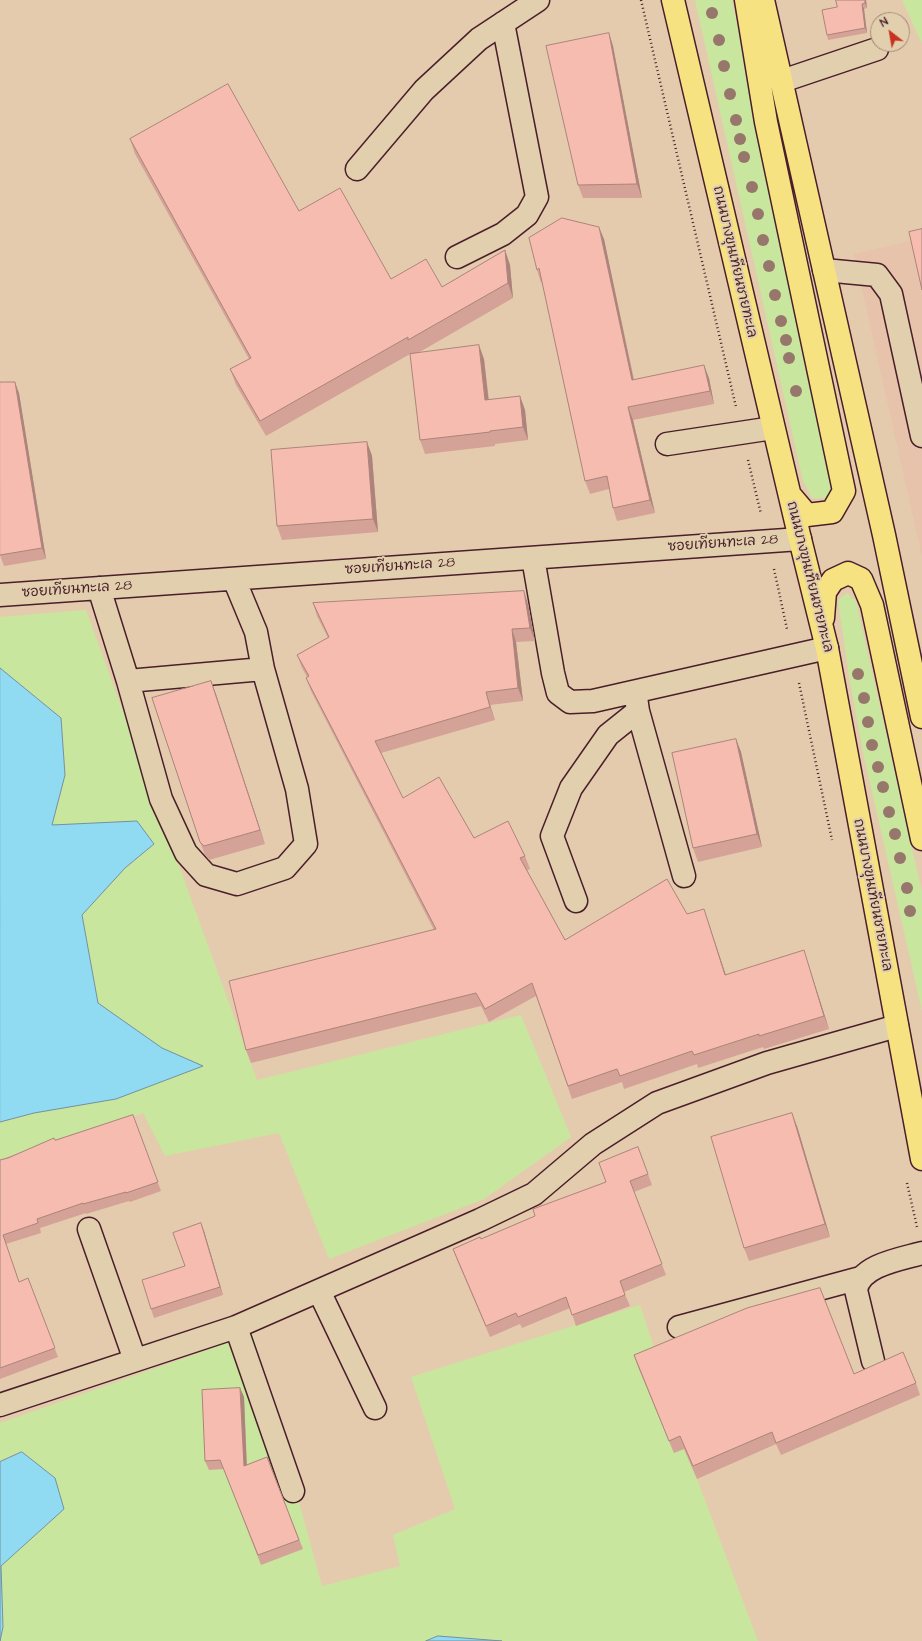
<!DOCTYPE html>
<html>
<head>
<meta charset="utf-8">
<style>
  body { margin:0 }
  #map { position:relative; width:922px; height:1641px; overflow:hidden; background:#e5cbae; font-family:"Architects Daughter",sans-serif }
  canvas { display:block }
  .north { position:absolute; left:870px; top:12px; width:40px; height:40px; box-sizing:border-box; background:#e1cfad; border:1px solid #a58979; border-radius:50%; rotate:329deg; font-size:11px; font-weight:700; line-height:16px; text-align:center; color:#4a1f2b }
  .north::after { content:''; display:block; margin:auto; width:14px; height:18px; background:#c8321e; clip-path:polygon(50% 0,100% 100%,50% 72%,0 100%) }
</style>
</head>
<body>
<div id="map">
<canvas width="922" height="1641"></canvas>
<div class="north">N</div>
</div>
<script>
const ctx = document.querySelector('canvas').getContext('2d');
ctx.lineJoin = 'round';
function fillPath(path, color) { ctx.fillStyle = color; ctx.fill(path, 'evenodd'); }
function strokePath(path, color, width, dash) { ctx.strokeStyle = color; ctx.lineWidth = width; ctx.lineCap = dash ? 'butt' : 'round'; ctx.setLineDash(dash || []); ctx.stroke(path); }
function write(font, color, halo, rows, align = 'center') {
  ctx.font = font + ' "Architects Daughter","Playpen Sans Thai",sans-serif'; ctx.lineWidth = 4; ctx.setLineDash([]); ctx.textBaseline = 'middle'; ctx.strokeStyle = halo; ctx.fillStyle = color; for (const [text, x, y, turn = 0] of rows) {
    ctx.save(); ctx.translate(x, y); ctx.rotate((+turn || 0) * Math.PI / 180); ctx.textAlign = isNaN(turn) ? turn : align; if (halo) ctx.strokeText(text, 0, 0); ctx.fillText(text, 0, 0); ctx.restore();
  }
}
const built = new Path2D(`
  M 922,238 L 922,557 L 854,254 Z`);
const green = new Path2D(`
  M 695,0 L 732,0 L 833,487 L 826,498 L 812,498 L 803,481 Z
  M 902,0 L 922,0 L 922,44 Z
  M 847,593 L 856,601 L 922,892 L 922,1011 L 863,752 L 849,676 L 838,600 Z
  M 86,610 L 257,1080 L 521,1015 L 571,1137 L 484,1199 L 329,1259 L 279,1133 L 165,1156 L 143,1113 L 0,1169 L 0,1122 L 202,1066 L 162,1048 L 98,1003 L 82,915 L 125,868 L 154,844 L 137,821 L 52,826 L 65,775 L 61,718 L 0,668 L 0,617 Z
  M 640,1305 L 697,1479 L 758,1641 L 502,1641 L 438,1636 L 426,1641 L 1,1641 L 3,1627 L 1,1566 L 64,1509 L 55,1478 L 22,1452 L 0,1462 L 0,1423 L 253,1334 L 322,1586 L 400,1566 L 393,1535 L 455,1509 L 411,1377 Z`);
const water = new Path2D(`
  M 0,668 L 61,718 L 65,775 L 52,825 L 137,821 L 154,844 L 125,868 L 82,915 L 98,1003 L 162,1048 L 203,1066 L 116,1099 L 34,1113 L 0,1122 Z
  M 22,1452 L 55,1478 L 64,1509 L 1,1566 L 3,1627 L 0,1641 L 0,1462 Z
  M 438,1636 L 502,1641 L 426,1641 Z`);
const path = new Path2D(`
  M 641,0 L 736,407
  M 748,460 L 761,514
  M 774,569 L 787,629
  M 799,683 L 832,840
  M 907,1183 L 917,1227`);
const minor = new Path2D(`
  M 782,81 L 877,49
  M 357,169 L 424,90 L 479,39 L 538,0
  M 457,257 L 503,234 L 527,215 L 537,197 L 503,23
  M 824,270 L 877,275 L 891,294 L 922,436
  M 667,444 L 773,428
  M 533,558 L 553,673 L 558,693 L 570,702 L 593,701 L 827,648
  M 99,588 L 128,681 L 161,799 L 186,853 L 206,875 L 237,884 L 285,868 L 306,844 L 297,789 L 263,669 L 256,632 L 234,579
  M 0,595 L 800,539
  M 128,681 L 263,669
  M 636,697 L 638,711 L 684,876
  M 576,901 L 552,836 L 571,788 L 608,735 L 638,711
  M 89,1229 L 135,1360
  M 319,1291 L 375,1408
  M 679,1327 L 860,1278
  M 873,1361 L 856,1290 C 860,1265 901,1259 922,1253
  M 0,1405 L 236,1327
  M 293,1491 L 236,1327 L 480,1220 L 534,1194 L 593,1144 L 657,1103 L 767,1063 L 897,1026`);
const major = new Path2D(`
  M 673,0 L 800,539 L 827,648 L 922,1159
  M 746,0 L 766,122 L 844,491 L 832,512 L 807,515 L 790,495
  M 763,0 L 884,535 L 922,717
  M 823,618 L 825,592 L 833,580 L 848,573 L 861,579 L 872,605 L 922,839`);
const trees = [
  [712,13],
  [719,40],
  [724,66],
  [730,94],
  [736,120],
  [740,139],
  [744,157],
  [752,187],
  [758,214],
  [763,240],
  [769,266],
  [775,295],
  [781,321],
  [786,340],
  [789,358],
  [796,391],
  [858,674],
  [864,698],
  [868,722],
  [872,745],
  [878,767],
  [883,787],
  [889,812],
  [895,834],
  [900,858],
  [907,888],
  [910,911]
];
const wall = new Path2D(`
  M 866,0 L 867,8 L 864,9 L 867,33 L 828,40 L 827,35 Z
  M 609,33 L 613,46 L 642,198 L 583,198 L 578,185 Z
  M 130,139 L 299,211 L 391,279 L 442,287 L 505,250 L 510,265 L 513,298 L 418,353 L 484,359 L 489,400 L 520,396 L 525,410 L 528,440 L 495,444 L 495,446 L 425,454 L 420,440 L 410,354 L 266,436 L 236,385 L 230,369 L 249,359 L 135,154 Z
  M 604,239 L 634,379 L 709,378 L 714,404 L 633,420 L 655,513 L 617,521 L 613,508 L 609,489 L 590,494 L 585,481 L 542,282 L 541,283 L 537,270 Z
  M 19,393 L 46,559 L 4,566 L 0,555 Z
  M 367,442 L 372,456 L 378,532 L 282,540 L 277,526 Z
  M 313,603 L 528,604 L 535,641 L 516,642 L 523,701 L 490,705 L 495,720 L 381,753 L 403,798 L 474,838 L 525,856 L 530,869 L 527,870 L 565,940 L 687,914 L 708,921 L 726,975 L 808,963 L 829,1029 L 764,1049 L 763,1047 L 698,1068 L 697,1064 L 624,1089 L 622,1082 L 572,1099 L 536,996 L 489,1022 L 481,1006 L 251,1063 L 246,1050 L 434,930 L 311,691 L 306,678 L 307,677 L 302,668 L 297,655 L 328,638 L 317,616 Z
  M 211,681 L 265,844 L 209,860 L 205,855 L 200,842 Z
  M 736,739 L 741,752 L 762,847 L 698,862 L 693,848 Z
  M 133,1115 L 161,1191 L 130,1202 L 129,1201 L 86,1214 L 86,1213 L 40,1228 L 41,1233 L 6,1244 L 19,1282 L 28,1278 L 58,1357 L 0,1379 L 0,1160 L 55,1140 Z
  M 797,1126 L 830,1237 L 749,1261 L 744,1248 Z
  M 648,1174 L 652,1185 L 634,1192 L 666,1275 L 624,1292 L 630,1306 L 576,1326 L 570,1308 L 522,1328 L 520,1324 L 490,1337 L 457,1260 L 453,1249 L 481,1239 L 535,1216 L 606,1182 Z
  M 204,1231 L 223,1295 L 154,1318 L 151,1309 L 185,1266 Z
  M 634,1355 L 854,1374 L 916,1383 L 920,1395 L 781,1455 L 776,1444 L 697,1479 L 684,1449 L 674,1453 L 638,1367 Z
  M 240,1388 L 244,1397 L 247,1465 L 267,1457 L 303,1549 L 261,1565 L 224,1469 L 209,1470 L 205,1461 Z`);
const shadedWall = new Path2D(`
  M 865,0 L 866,0 L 867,8 L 865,3 Z
  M 862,4 L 864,9 L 867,33 L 865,28 Z
  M 609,33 L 613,46 L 642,198 L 637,184 Z
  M 599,227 L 604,239 L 636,392 L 632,380 Z
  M 505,250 L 510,265 L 513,298 L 508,283 Z
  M 479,345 L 484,359 L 490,414 L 485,400 Z
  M 704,365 L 709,378 L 714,404 L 710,391 Z
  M 15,382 L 19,393 L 46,559 L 42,548 Z
  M 520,396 L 525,410 L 528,440 L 523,427 Z
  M 628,407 L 633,420 L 655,513 L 650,500 Z
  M 367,442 L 372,456 L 378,532 L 373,519 Z
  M 524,591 L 528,604 L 535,641 L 530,628 Z
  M 512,629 L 516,642 L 523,701 L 518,688 Z
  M 211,681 L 216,694 L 265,844 L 260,830 Z
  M 486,692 L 490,705 L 495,720 L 490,707 Z
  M 736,739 L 741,752 L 762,847 L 757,834 Z
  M 704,909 L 708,921 L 730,988 L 725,975 Z
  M 804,950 L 808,963 L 829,1029 L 824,1016 Z
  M 792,1113 L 797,1126 L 830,1237 L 825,1224 Z
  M 201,1223 L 204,1231 L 223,1295 L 220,1287 Z
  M 240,1388 L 244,1397 L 247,1475 L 244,1466 Z`);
const building = new Path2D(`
  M 836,0 L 865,0 L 865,3 L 862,4 L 865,28 L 827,35 L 822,10 L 837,7 Z
  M 609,33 L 637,184 L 578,185 L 546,46 Z
  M 228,84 L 299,211 L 340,188 L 391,279 L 426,259 L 442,287 L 505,250 L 508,283 L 408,340 L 408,337 L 260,421 L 230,369 L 251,358 L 130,139 Z
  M 562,218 L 599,227 L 632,380 L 704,365 L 710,391 L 628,407 L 650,500 L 613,508 L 607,476 L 585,481 L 539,268 L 537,270 L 529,238 Z
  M 922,229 L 922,290 L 909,232 Z
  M 479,345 L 485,400 L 520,396 L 523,427 L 490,431 L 490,432 L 420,440 L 410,354 Z
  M 0,382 L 15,382 L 42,548 L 0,555 Z
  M 367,442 L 373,519 L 277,526 L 271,450 Z
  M 524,591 L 530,628 L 512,629 L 518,688 L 486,692 L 490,707 L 375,741 L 403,798 L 439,777 L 474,838 L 508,821 L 525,856 L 520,858 L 565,940 L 667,879 L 687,914 L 704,909 L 725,975 L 804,950 L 824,1016 L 759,1036 L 759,1034 L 694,1055 L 692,1051 L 620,1076 L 617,1069 L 568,1086 L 532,983 L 485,1009 L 476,993 L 246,1050 L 229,981 L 436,929 L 306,678 L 309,676 L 297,655 L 329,637 L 313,603 Z
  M 211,681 L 260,830 L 204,846 L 200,842 L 152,698 Z
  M 736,739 L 757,834 L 693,848 L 672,753 Z
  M 792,1113 L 825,1224 L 744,1248 L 711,1137 Z
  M 133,1115 L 158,1182 L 126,1193 L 126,1192 L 83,1204 L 83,1203 L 37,1219 L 38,1223 L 3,1235 L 19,1282 L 28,1278 L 55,1348 L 0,1368 L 0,1160 L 8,1158 L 54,1138 L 55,1140 Z
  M 638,1147 L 648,1174 L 630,1181 L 662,1264 L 620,1281 L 625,1295 L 572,1315 L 566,1297 L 518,1317 L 516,1313 L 486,1326 L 453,1249 L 480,1237 L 481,1239 L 535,1216 L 533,1209 L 606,1182 L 599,1163 Z
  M 201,1223 L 220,1287 L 151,1309 L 142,1280 L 185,1266 L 173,1233 Z
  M 820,1288 L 854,1374 L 903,1352 L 916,1383 L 776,1443 L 772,1432 L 693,1466 L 680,1436 L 669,1441 L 634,1355 L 747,1308 Z
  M 240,1388 L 244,1466 L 267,1457 L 299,1540 L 258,1555 L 220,1460 L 205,1461 L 202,1390 Z`);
const streetNames = [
  ["ถนนบางขุนเทียนชายทะเล",734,262,77],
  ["ซอยเทียนทะเล 28",723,544,-4],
  ["ซอยเทียนทะเล 28",400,567,-4],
  ["ถนนบางขุนเทียนชายทะเล",809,577,76],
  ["ซอยเทียนทะเล 28",77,590,-4],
  ["ถนนบางขุนเทียนชายทะเล",872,895,79]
];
fillPath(built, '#e7c3ac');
fillPath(green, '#c8e69e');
fillPath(water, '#90dbf1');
strokePath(water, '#7490a2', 1);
strokePath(minor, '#4a1f2b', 25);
strokePath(major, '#4a1f2b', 25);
strokePath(path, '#4a1f2b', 2.5, [1, 3]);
strokePath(minor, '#e1cfad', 22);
strokePath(major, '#f7e281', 22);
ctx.fillStyle = '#97776c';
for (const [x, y] of trees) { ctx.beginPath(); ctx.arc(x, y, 6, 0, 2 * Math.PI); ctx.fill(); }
fillPath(wall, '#d4a297');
fillPath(shadedWall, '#ac847b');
fillPath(building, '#f6bcb0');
strokePath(building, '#ac847b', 1);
write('14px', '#4a1f2b', '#e1cfad', streetNames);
</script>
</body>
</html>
